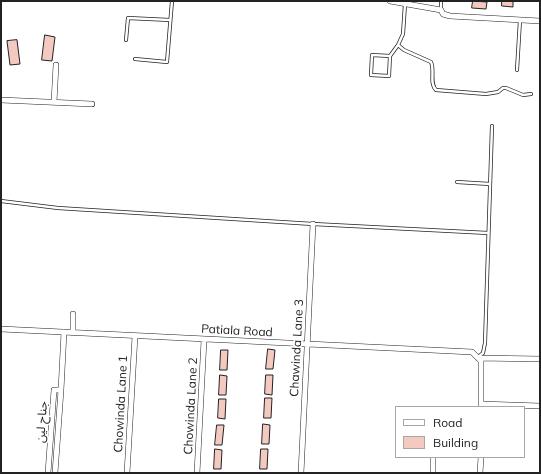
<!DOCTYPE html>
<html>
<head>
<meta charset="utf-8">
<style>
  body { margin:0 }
  #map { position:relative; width:541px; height:474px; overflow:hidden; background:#fff; font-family:Mulish,sans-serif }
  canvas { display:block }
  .frame { position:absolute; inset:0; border:2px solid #222; pointer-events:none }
  .legend { position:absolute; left:395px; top:406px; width:130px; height:52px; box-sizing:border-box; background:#fff; border:1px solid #a7a7a7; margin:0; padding:5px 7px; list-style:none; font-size:12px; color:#222 }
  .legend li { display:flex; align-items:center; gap:8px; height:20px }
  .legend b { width:20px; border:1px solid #a7a7a7 }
</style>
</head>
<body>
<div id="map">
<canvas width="541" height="474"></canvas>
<div class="frame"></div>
<ul class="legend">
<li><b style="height:5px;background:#fff"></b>Road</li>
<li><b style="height:11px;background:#f3c9c0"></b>Building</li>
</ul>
</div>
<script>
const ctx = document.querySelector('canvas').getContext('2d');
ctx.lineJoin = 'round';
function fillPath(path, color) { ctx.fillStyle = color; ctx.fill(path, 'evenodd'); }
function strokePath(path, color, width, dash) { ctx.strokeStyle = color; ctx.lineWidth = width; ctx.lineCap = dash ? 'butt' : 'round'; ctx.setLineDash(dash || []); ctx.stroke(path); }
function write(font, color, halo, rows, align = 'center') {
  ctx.font = font + ' Mulish,"Noto Sans Arabic",sans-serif'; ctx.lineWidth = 3; ctx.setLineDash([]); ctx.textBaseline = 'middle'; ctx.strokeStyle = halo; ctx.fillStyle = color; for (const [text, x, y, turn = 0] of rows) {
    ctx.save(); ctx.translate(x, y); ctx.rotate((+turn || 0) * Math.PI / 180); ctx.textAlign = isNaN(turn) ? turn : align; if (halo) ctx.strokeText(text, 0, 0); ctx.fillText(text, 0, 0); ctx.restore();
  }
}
const building = new Path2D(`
  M 473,1 L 487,2 L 486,9 L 472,8 Z
  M 502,1 L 513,1 L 513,7 L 502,6 Z
  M 45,35 L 55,37 L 52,61 L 42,60 Z
  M 17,40 L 20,64 L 10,65 L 7,41 Z
  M 268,349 L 275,350 L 273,369 L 266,369 Z
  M 221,350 L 228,350 L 227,370 L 220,370 Z
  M 220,375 L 227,376 L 226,395 L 219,395 Z
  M 266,375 L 273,375 L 272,395 L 265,394 Z
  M 265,398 L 272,398 L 271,418 L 264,418 Z
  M 219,399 L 226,399 L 225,419 L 218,418 Z
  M 263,424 L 270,425 L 269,444 L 262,444 Z
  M 217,425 L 224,425 L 222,445 L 215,445 Z
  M 215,449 L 222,450 L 221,469 L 214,469 Z
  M 261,449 L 268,449 L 267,469 L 260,469 Z`);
const service = new Path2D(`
  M 405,4 L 403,34 L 398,45 L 404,50 L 431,62 C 435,71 429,83 436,90 L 486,94 L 498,92 L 503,88 L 506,88 L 523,95 L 531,94
  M 441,9 L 441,1
  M 126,40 L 128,18 L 170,20
  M 390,56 L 389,76 L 371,75 L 372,55 L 390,56 L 398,45
  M 135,59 L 167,62 L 172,1
  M 517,70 L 520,20
  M 457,182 L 490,184
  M 1,201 L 58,208 L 313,224 L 488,233
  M 478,357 L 483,353 L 485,343 L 492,126`);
const minor = new Path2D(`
  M 390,1 L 441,10 L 443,14 L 450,16 L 540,21
  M 1,100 L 92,104
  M 54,102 L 56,65
  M 1,329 L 472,352 L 481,361 L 481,407
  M 73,333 L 73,314
  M 478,358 L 540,359
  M 481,404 L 540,406
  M 48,473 L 54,390 L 61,390 L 64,332
  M 55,473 L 61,390
  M 127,473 L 135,336
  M 197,473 L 204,340
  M 301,473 L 313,224
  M 433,473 L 433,457
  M 480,473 L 481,457`);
const streetNames = [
  ["Patiala Road",237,331,3],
  ["Chawinda Lane 3",297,348,-87],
  ["Chowinda Lane 1",121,404,-87],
  ["Chowinda Lane 2",191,406,-87],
  ["جناح لین",42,422,-86]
];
fillPath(building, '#f3c9c0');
strokePath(building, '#222', 1);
strokePath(service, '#222', 4);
strokePath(minor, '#222', 6);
strokePath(service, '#fff', 2.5);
strokePath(minor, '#fff', 5);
write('12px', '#222', '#fff', streetNames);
</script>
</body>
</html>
